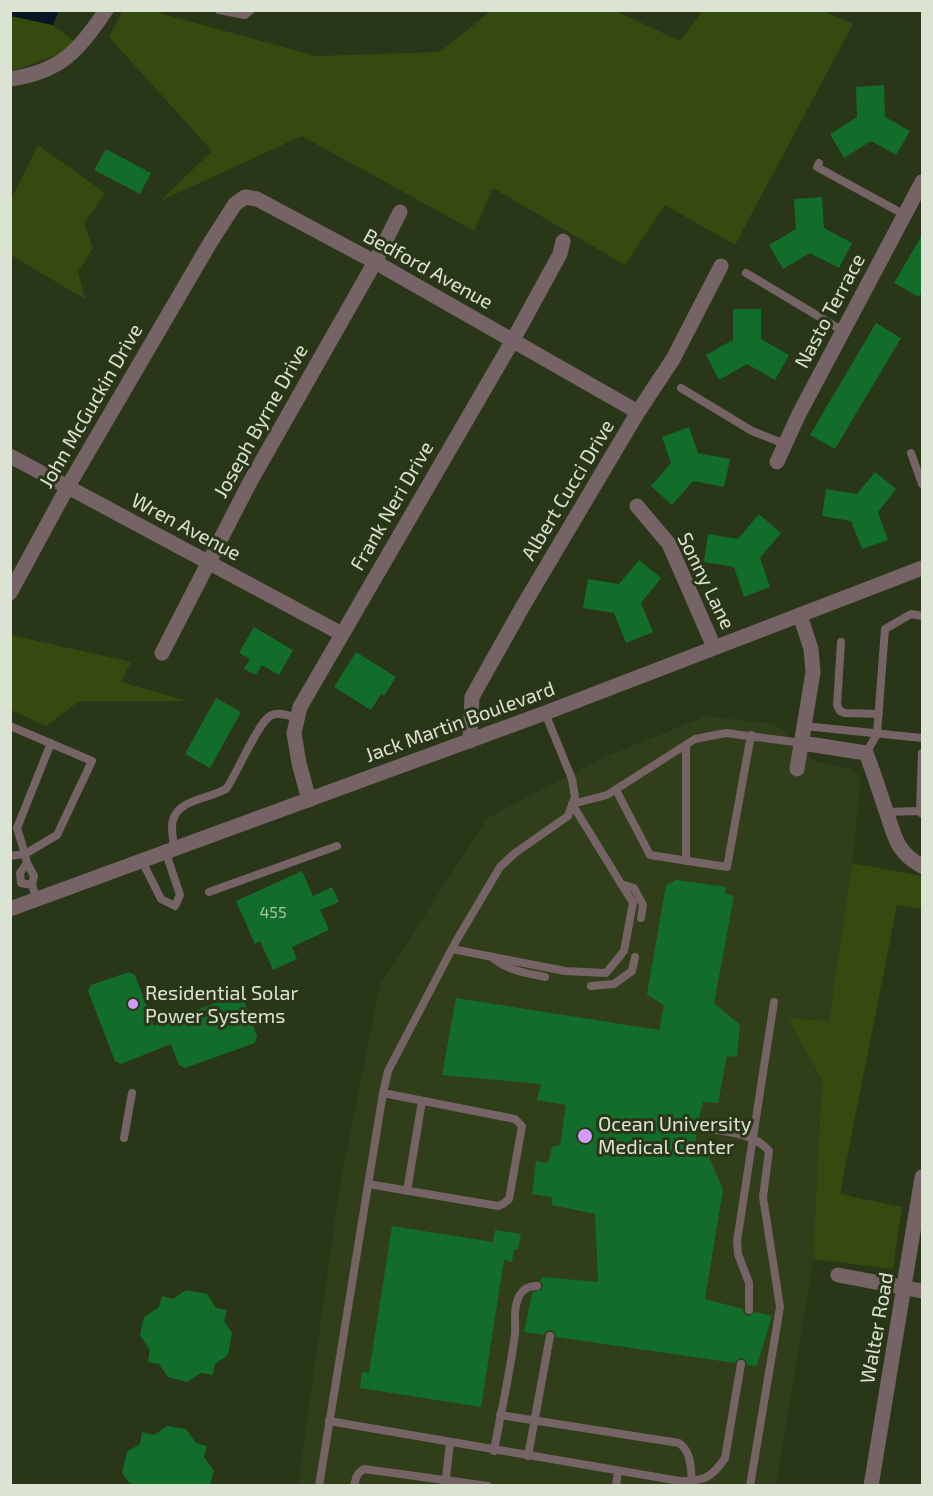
<!DOCTYPE html>
<html>
<head>
<meta charset="utf-8">
<style>
  body { margin:0 }
  #map { position:relative; width:933px; height:1496px; overflow:hidden; background:#2a3618; font-family:"Exo 2",sans-serif }
  canvas { display:block }
  .frame { position:absolute; inset:0; border:12px solid #dbe4d2; pointer-events:none }
</style>
</head>
<body>
<div id="map">
<canvas width="933" height="1496"></canvas>
<div class="frame"></div>
</div>
<script>
const ctx = document.querySelector('canvas').getContext('2d');
ctx.lineJoin = 'round';
function fillPath(path, color) { ctx.fillStyle = color; ctx.fill(path, 'evenodd'); }
function strokePath(path, color, width, dash) { ctx.strokeStyle = color; ctx.lineWidth = width; ctx.lineCap = dash ? 'butt' : 'round'; ctx.setLineDash(dash || []); ctx.stroke(path); }
function write(font, color, halo, rows, align = 'center') {
  ctx.font = font + ' "Exo 2",sans-serif'; ctx.lineWidth = 6; ctx.setLineDash([]); ctx.textBaseline = 'middle'; ctx.strokeStyle = halo; ctx.fillStyle = color; for (const [text, x, y, turn = 0] of rows) {
    ctx.save(); ctx.translate(x, y); ctx.rotate((+turn || 0) * Math.PI / 180); ctx.textAlign = isNaN(turn) ? turn : align; if (halo) ctx.strokeText(text, 0, 0); ctx.fillText(text, 0, 0); ctx.restore();
  }
}
const built = new Path2D(`
  M 706,716 L 775,724 L 816,762 L 851,769 L 861,777 L 852,863 L 829,1021 L 787,1018 L 822,1080 L 813,1259 L 776,1485 L 298,1486 L 339,1191 L 380,985 L 487,818 L 605,757 Z`);
const green = new Path2D(`
  M 123,10 L 152,11 L 316,56 L 440,52 L 492,10 L 616,11 L 680,41 L 702,11 L 824,11 L 853,24 L 735,245 L 665,205 L 625,265 L 493,188 L 474,231 L 302,136 L 160,201 L 212,151 L 109,37 Z
  M 11,16 L 53,25 L 80,46 L 11,72 Z
  M 38,145 L 105,193 L 84,223 L 93,248 L 78,272 L 85,299 L 11,255 L 11,199 Z
  M 11,635 L 131,662 L 121,682 L 188,701 L 79,701 L 46,726 L 11,710 Z
  M 852,863 L 922,876 L 922,909 L 897,905 L 840,1194 L 902,1207 L 893,1269 L 813,1259 L 822,1080 L 787,1018 L 829,1021 Z`);
const water = new Path2D(`
  M 11,10 L 59,10 L 59,11 L 53,25 L 11,16 Z`);
const building = new Path2D(`
  M 884,85 L 885,117 L 910,131 L 896,155 L 871,141 L 844,158 L 830,134 L 857,117 L 856,87 Z
  M 106,149 L 151,173 L 140,194 L 94,170 Z
  M 822,197 L 824,228 L 852,243 L 839,268 L 810,253 L 783,269 L 769,245 L 796,229 L 794,199 Z
  M 922,235 L 922,292 L 919,297 L 894,283 Z
  M 733,309 L 761,309 L 761,339 L 789,355 L 775,380 L 747,364 L 719,380 L 706,355 L 733,340 Z
  M 876,323 L 901,338 L 835,449 L 810,435 Z
  M 689,427 L 698,453 L 730,459 L 724,487 L 693,481 L 672,505 L 651,486 L 671,463 L 662,437 Z
  M 875,472 L 896,489 L 878,512 L 888,540 L 862,549 L 851,521 L 822,516 L 826,489 L 857,494 Z
  M 759,514 L 781,533 L 760,558 L 770,587 L 744,597 L 734,567 L 704,562 L 708,534 L 738,539 Z
  M 639,560 L 661,578 L 641,603 L 653,632 L 626,643 L 614,613 L 583,608 L 588,579 L 619,584 Z
  M 254,627 L 293,650 L 279,675 L 262,665 L 256,675 L 244,669 L 250,659 L 239,653 Z
  M 356,652 L 396,677 L 384,696 L 381,694 L 371,710 L 334,687 Z
  M 216,698 L 241,712 L 210,768 L 185,754 Z
  M 302,871 L 313,896 L 332,887 L 339,902 L 320,910 L 329,930 L 292,947 L 297,959 L 273,970 L 260,941 L 255,944 L 236,901 Z
  M 676,880 L 726,887 L 725,894 L 734,896 L 714,1003 L 740,1025 L 737,1057 L 727,1056 L 718,1103 L 703,1102 L 697,1126 L 694,1153 L 708,1155 L 723,1189 L 705,1299 L 743,1309 L 744,1314 L 748,1316 L 755,1312 L 772,1316 L 757,1366 L 747,1365 L 745,1360 L 741,1358 L 737,1360 L 735,1363 L 556,1337 L 555,1332 L 551,1330 L 546,1331 L 544,1335 L 524,1332 L 532,1293 L 542,1289 L 543,1285 L 540,1281 L 543,1277 L 598,1282 L 595,1214 L 552,1205 L 552,1197 L 532,1194 L 536,1161 L 548,1163 L 552,1147 L 560,1145 L 566,1105 L 537,1100 L 541,1084 L 442,1075 L 456,998 L 659,1030 L 664,1006 L 647,994 L 666,885 Z
  M 129,972 L 135,975 L 154,1026 L 237,995 L 243,998 L 257,1036 L 255,1043 L 185,1068 L 179,1065 L 171,1044 L 121,1064 L 115,1061 L 88,991 L 91,985 Z
  M 392,1226 L 493,1242 L 495,1230 L 521,1234 L 518,1249 L 514,1249 L 512,1262 L 504,1260 L 481,1407 L 360,1388 L 362,1372 L 369,1373 Z
  M 186,1290 L 207,1294 L 216,1308 L 227,1310 L 224,1321 L 232,1333 L 228,1355 L 215,1364 L 213,1375 L 201,1373 L 187,1382 L 168,1377 L 159,1364 L 148,1362 L 150,1350 L 140,1335 L 144,1317 L 159,1307 L 162,1296 L 173,1299 Z
  M 167,1426 L 186,1429 L 196,1443 L 207,1446 L 204,1457 L 214,1471 L 210,1485 L 131,1485 L 122,1473 L 127,1452 L 140,1444 L 142,1432 L 154,1435 Z`);
const service = new Path2D(`
  M 219,10 L 245,15 L 251,10
  M 819,163 L 817,167 L 905,215
  M 746,273 L 843,331
  M 681,388 L 752,431 L 785,444
  M 911,453 L 922,484
  M 841,642 L 837,705 L 840,711 L 845,713 L 879,714
  M 10,726 L 92,761 L 57,835 L 25,854 L 27,863 L 34,876 L 32,885 L 37,900
  M 804,726 L 922,738
  M 686,745 L 686,861
  M 866,753 L 877,734 L 885,629 L 911,614 L 922,616
  M 616,790 L 650,855 L 727,867 L 751,735
  M 920,811 L 922,753
  M 887,812 L 920,811 L 921,813
  M 174,849 C 174,841 170,828 173,820 C 179,799 209,799 226,789 C 237,774 257,724 270,716 C 278,711 290,716 298,718
  M 10,856 L 25,854 L 17,828 L 51,743
  M 142,861 L 161,899 L 175,906 L 180,895 L 166,853
  M 27,863 L 20,873 L 21,883 L 32,885
  M 621,884 L 634,888 L 643,905 L 641,918
  M 209,892 L 337,846
  M 452,949 L 565,971 L 606,973 L 624,951 L 633,903 L 572,804 L 607,795 L 695,739 L 726,733 L 802,743
  M 494,959 C 509,971 527,973 545,977
  M 591,986 L 614,984 L 632,971 L 635,957
  M 703,1128 C 726,1132 753,1132 769,1151 L 763,1197 L 780,1307 L 750,1486
  M 124,1138 L 132,1093
  M 368,1184 L 498,1206 L 503,1204 L 509,1199 L 522,1126 L 515,1119 L 383,1093
  M 407,1191 L 422,1101
  M 749,1310 L 749,1283 L 738,1254 L 737,1241 L 774,1002
  M 500,1415 L 679,1443 C 692,1452 691,1470 692,1485
  M 329,1421 L 680,1481 C 703,1481 711,1479 725,1458 L 741,1364
  M 494,1451 C 501,1412 510,1373 515,1334 C 516,1323 513,1312 517,1302 C 520,1291 526,1286 537,1286
  M 528,1456 L 550,1336
  M 319,1486 L 383,1093 L 388,1071 L 455,943 L 500,867 L 515,853 L 568,816 L 575,797 L 572,779 L 545,713
  M 354,1486 C 356,1477 357,1473 364,1469 L 488,1486
  M 445,1486 L 450,1443
  M 616,1486 L 618,1471`);
const minor = new Path2D(`
  M 10,79 C 60,72 79,51 106,10
  M 10,456 L 342,634
  M 777,462 L 799,414 L 922,182
  M 637,506 L 669,544 L 714,647
  M 10,593 L 67,488 L 210,243 L 235,204 L 245,197 L 257,199 L 375,262 L 638,412
  M 162,653 L 250,482 L 375,262 L 400,212
  M 470,741 L 472,697 L 523,606 L 638,412 L 673,359 L 721,266
  M 802,743 L 866,753 C 873,771 879,790 885,808 C 894,833 895,852 922,866
  M 797,769 L 813,672 L 811,649 L 800,615
  M 309,800 L 299,763 L 294,733 L 300,707 L 513,340 L 560,254 L 563,241
  M 838,1275 L 922,1291
  M 871,1486 L 922,1177`);
const tertiary = new Path2D(`
  M 10,909 L 545,713 L 922,568`);
const markers = [
  [133,1004,6,"#d09dff"],
  [585,1136,8,"#d09dff"]
];
const numberNames = [
  ["455",273,913]
];
const streetNames = [
  ["Bedford Avenue",428,269,29],
  ["Nasto Terrace",830,311,-62],
  ["John McGuckin Drive",91,406,-60],
  ["Joseph Byrne Drive",261,421,-61],
  ["Albert Cucci Drive",568,490,-59],
  ["Frank Neri Drive",392,506,-60],
  ["Wren Avenue",186,527,28],
  ["Sonny Lane",706,581,64],
  ["Jack Martin Boulevard",460,722,-20],
  ["Walter Road",877,1328,-80]
];
const poiNames = [
  ["Residential Solar",145,993],
  ["Power Systems",145,1016],
  ["Ocean University",598,1124],
  ["Medical Center",598,1147]
];
fillPath(built, '#303e19');
fillPath(green, '#354a0e');
fillPath(water, '#081623');
fillPath(building, '#136d2a');
strokePath(service, '#756366', 8);
strokePath(minor, '#756366', 15);
strokePath(tertiary, '#756366', 15);
for (const [x, y, r, color] of markers) { const dot = new Path2D(); dot.arc(x, y, r, 0, 2 * Math.PI); ctx.fillStyle = color; ctx.fill(dot); strokePath(dot, '#2a3618', 2); }
write('16px', '#a9c6a8', null, numberNames);
write('20px', '#dbe4d2', '#2a3618', streetNames);
write('20px', '#dbe4d2', '#2a3618', poiNames, 'left');
</script>
</body>
</html>
